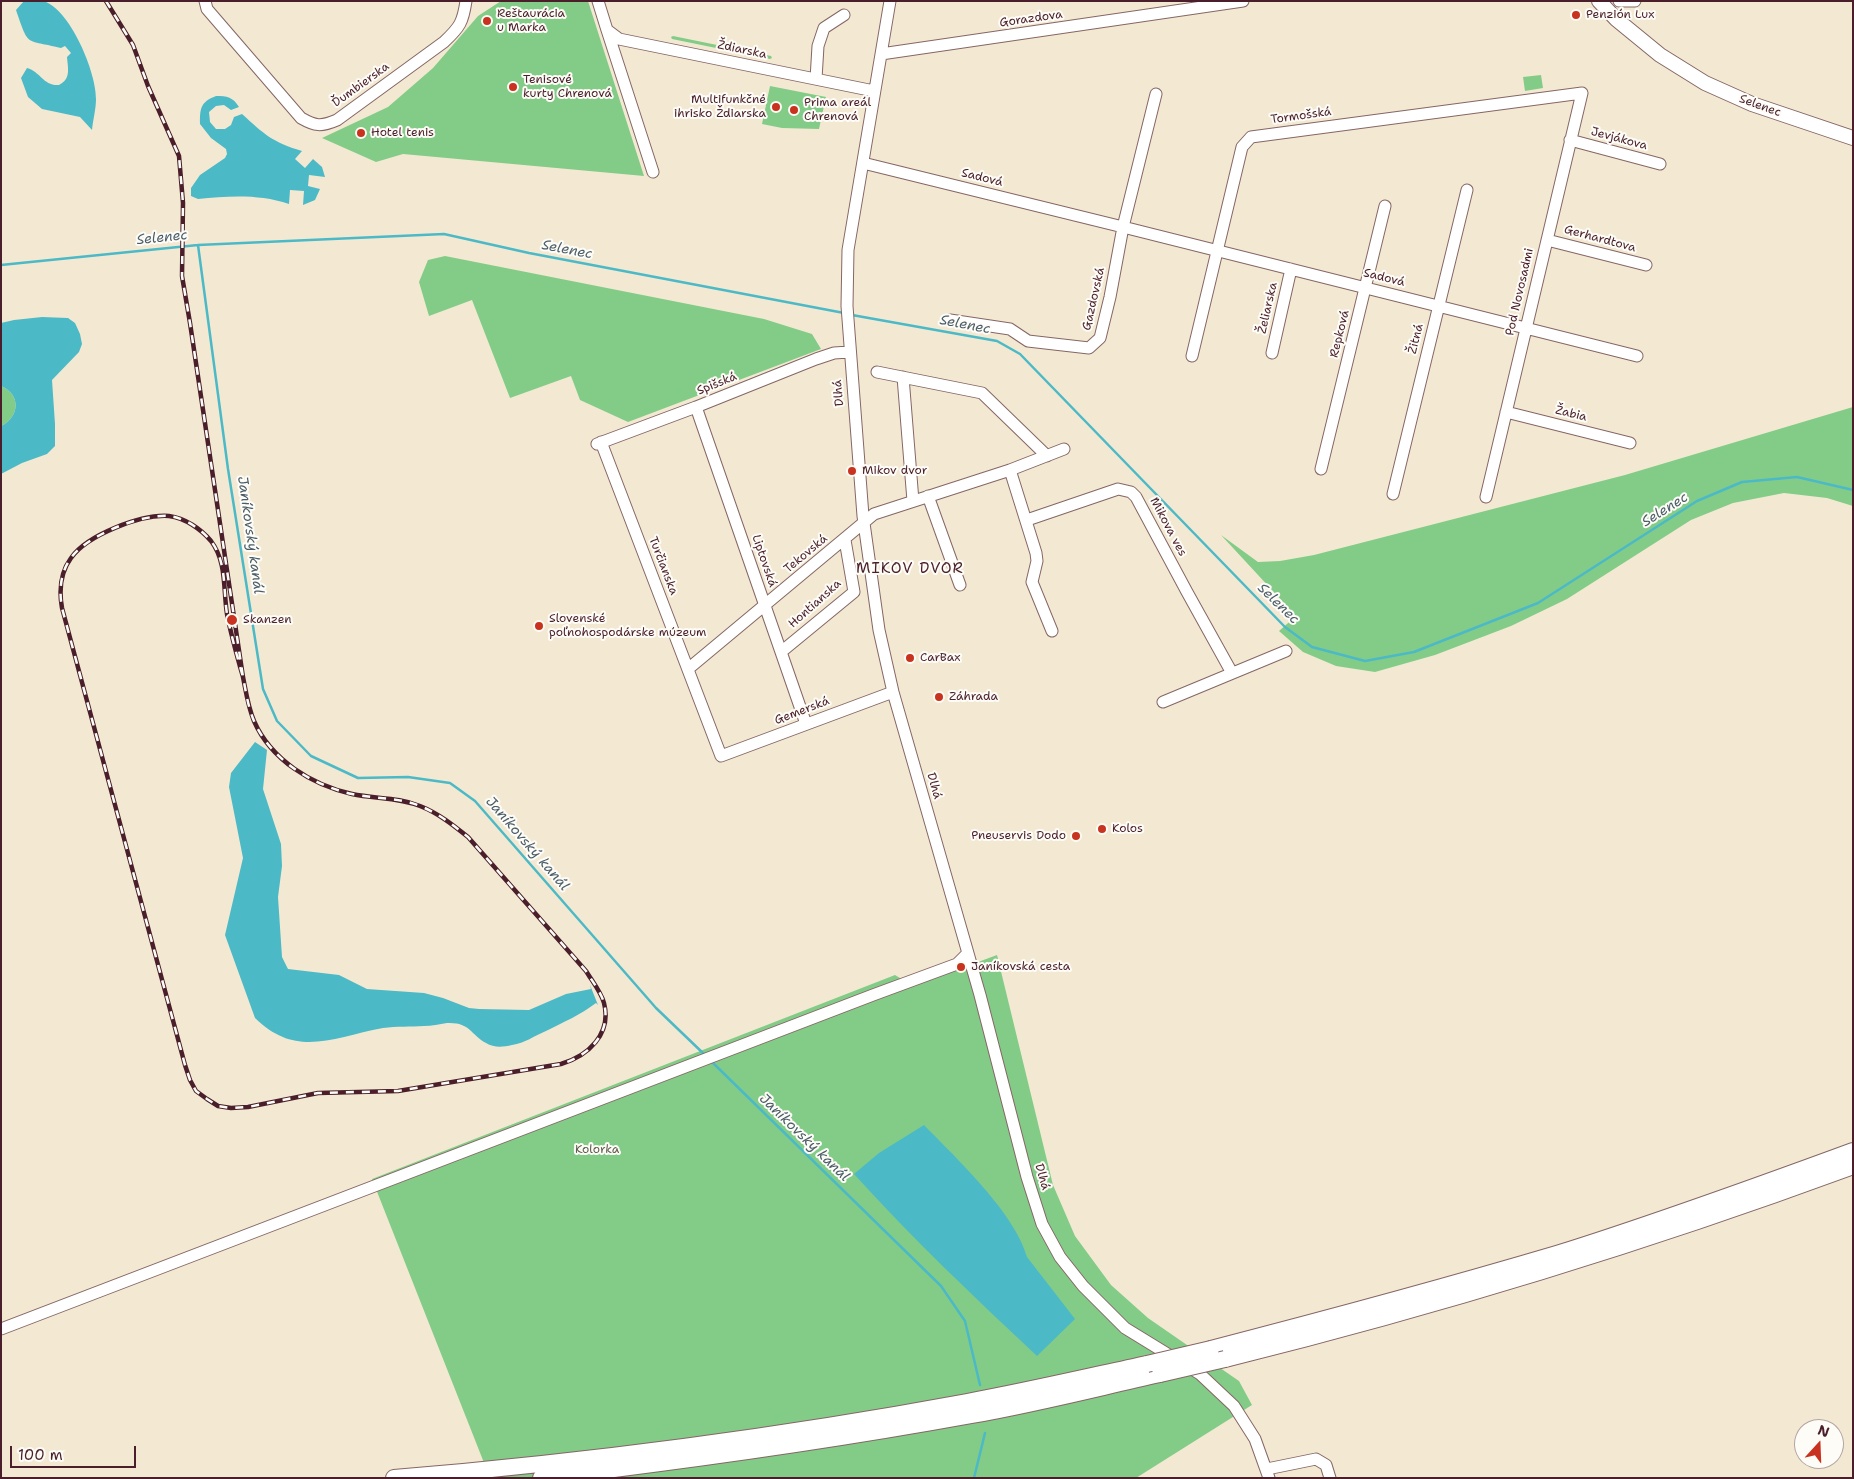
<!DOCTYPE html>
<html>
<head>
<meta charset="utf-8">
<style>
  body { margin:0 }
  #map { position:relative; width:1854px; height:1479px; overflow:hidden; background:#f3e9d2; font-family:"Shantell Sans",sans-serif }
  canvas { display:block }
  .frame { position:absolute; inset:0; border:2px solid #4a1f2b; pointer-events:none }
  .north { position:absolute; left:1794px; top:1419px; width:50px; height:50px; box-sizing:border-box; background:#fdfcf7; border:1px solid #b5a4a5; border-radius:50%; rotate:20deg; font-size:14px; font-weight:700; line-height:20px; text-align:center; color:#4a1f2b }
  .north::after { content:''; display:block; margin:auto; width:18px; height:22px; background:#c8321e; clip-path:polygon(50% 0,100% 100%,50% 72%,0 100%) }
  .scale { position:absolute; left:10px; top:1446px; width:126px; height:22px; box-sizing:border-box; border:2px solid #4a1f2b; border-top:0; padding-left:6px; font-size:15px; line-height:18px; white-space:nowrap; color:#4a1f2b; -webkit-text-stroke:4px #fdfcf7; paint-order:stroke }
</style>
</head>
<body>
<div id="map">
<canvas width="1854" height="1479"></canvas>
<div class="frame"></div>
<div class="north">N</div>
<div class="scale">100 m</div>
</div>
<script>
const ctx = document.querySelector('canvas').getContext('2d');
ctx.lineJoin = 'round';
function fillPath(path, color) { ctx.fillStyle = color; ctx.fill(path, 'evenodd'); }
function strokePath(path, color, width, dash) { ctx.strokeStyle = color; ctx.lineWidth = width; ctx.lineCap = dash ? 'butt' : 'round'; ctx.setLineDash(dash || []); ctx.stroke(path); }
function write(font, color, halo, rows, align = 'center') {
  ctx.font = font + ' "Shantell Sans",sans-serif'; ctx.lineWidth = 4; ctx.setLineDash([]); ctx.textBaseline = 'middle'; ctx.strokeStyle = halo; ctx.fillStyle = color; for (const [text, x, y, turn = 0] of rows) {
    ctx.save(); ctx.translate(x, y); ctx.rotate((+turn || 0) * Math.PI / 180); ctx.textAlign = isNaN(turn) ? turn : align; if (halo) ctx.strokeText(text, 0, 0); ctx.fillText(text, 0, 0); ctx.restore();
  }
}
const green = new Path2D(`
  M 501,1 L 588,1 L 644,176 L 403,154 L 376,162 L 322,138 L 388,107 L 433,68 L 478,16 Z
  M 673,36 L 771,56 L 772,58 L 770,59 L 672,39 L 671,37 Z
  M 1541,75 L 1543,88 L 1525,91 L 1523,77 Z
  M 770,86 L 826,97 L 819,129 L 782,128 L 762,124 Z
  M 445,256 L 764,319 L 812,334 L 821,349 L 628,422 L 580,400 L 571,376 L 510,398 L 472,300 L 429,316 L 419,282 L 428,260 Z
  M 1,386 C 21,394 20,417 1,426 Z
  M 1853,407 L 1853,506 L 1827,498 L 1784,493 L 1733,503 L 1691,520 L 1567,599 L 1511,626 L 1435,655 L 1375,672 L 1336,666 L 1303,652 L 1279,631 L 1296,616 L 1221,535 L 1258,562 L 1280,561 L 1314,555 L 1625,475 Z
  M 997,955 L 1053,1185 L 1075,1236 L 1111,1285 L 1148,1318 L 1239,1381 L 1252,1405 L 1136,1478 L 490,1478 L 372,1179 L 895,975 L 913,986 Z`);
const water = new Path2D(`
  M 24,1 C 29,1 37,0 43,1 C 70,8 97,74 96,99 C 96,109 93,120 92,130 L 80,117 L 42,109 L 28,97 L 21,78 L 27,68 C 41,72 43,86 59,85 C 71,79 68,69 67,57 L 71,53 L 65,46 L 61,48 C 25,39 29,48 16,10 Z
  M 216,96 C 227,96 233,97 239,107 L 231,110 L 224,105 L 216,106 L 209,112 L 210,122 L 216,129 L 225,129 L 231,125 L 234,117 L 242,114 C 264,134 272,142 302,151 L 295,159 L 305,168 L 313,159 L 322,167 L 325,177 L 309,175 L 308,186 L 320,189 L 315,200 L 303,205 L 304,191 L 290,190 L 289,204 C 259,194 229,196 198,199 L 191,196 L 191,188 L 200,175 L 225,158 L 227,154 L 226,149 L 211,138 L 200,124 C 200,109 200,102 216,96 Z
  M 42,317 L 68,318 L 75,323 L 80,334 L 82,344 L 79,352 L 52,380 L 55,424 L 55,446 L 47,454 L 22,463 L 1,474 L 1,426 C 20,417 21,394 1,386 L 1,323 L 14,320 Z
  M 255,742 L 267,750 L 263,789 L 281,844 L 282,866 L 278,897 L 282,957 L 288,969 L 339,975 L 367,989 L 424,993 L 443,998 L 469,1008 L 479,1009 L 529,1010 L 566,994 L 591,989 L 590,985 L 598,1005 L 596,1003 C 580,1015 564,1022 546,1031 C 534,1036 525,1043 512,1045 C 503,1047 494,1048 486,1043 C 470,1034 470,1022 447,1023 C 439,1024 432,1026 424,1026 C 410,1027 397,1026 383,1028 C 333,1037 297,1059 255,1018 L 225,935 L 243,858 L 229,787 L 231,773 Z
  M 924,1125 C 956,1158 1015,1213 1027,1257 L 1075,1319 L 1037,1356 C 974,1297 912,1238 854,1174 L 879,1153 Z`);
const stream = new Path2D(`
  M 198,245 L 228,469 L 263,689 L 277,721 L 311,756 L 358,778 L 408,777 L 450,783 L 475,801 L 656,1008 L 705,1055
  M 1,265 L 198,245 L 444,234 L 529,253 L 844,313
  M 852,315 L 997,341 L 1020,354 L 1285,627 L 1312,647 L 1365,661 L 1414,652 L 1538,603 L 1697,501 L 1742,482 L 1797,477 L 1853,490
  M 711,1061 L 941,1286 L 965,1321 L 980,1385
  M 974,1478 L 985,1433`);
const minor = new Path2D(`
  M 205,1 L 207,9 L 301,118 C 315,126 321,127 337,120 L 444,42 C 460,27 463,22 466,1
  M 598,1 L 607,30 L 619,39 L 874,91
  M 890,1 L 848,250 L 847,306 L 863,516 L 879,630 L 893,692 L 980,995 L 1027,1177 L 1042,1224 L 1060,1257 L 1083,1286 L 1125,1328 L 1200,1374 L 1234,1406 L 1255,1439 L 1269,1478
  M 1619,1 L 1635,1
  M 607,30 L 653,172
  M 881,54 L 1243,1
  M 816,79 L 818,46 L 824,28 L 844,15
  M 1570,140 L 1660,164
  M 863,163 L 1123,227 L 1156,94
  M 1547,240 L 1646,265
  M 950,320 L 1010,329 L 1028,341 L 1089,348 L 1100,338 L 1110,297 L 1123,227 L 1637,356
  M 1272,353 L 1291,269
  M 1192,356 L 1242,147 L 1251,137 L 1582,93 L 1486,497
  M 877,372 L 982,393 L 1047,456
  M 903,377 L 913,501
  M 696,407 L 806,724
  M 1506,412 L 1630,443
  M 601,442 L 721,756 L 893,692
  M 597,444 L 696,407 L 816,359 L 834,353 L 849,352
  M 1321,469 L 1385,206
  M 1010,470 L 1036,553 L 1037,561 L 1032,582 L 1052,631
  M 1393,494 L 1467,190
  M 928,496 L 960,585
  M 1027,520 L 1118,489 L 1131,492 L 1136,497 L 1187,592 L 1232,673
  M 781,652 L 854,592 L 845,540
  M 688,669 L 874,514 L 1010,470 L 1064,449
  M 1163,702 L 1286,651
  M 1,1329 L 873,995 L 957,964 L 967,954
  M 1267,1469 L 1316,1459 L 1326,1465 L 1330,1478`);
const major = new Path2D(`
  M 1599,1 L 1616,19 L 1660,55 L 1705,83 L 1752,104 L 1853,138`);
const highway = new Path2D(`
  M 1211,1349 C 1327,1319 1442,1288 1557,1254 C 1656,1223 1755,1187 1853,1151
  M 1225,1359 C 1438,1306 1647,1242 1853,1166
  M 394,1478 C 586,1462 778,1437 967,1402 C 1027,1391 1087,1377 1147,1364
  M 541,1478 C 685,1461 829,1441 972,1415 C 1035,1404 1097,1388 1160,1374`);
const rail = new Path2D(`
  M 106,1 L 133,45 L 148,86 L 179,156 L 183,203 L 182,276 L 190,323 L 243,677 C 246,692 248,707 254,721 C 271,760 312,785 352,794 C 375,799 398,797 420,806 C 438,813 453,825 468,837 L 586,971 C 592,981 601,992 604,1003 C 612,1034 588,1056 561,1064 L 398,1091 L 318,1093 L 248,1107 L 231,1108 L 218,1106 L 207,1099 L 196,1091 L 190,1080 L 185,1065 L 62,608 C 59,591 60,573 71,558 C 87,535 141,514 169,516 C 185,518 201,529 211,541 C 227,562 223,589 227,614 C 231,635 237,656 243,677`);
const highwayBridge = new Path2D(`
  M 1147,1364 L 1211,1349
  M 1160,1374 L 1225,1359`);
const markers = [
  [1576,15,5,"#c8321e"],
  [487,21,5,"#c8321e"],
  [513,87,5,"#c8321e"],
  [776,107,5,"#c8321e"],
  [794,110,5,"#c8321e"],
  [361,133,5,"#c8321e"],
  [852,471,5,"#c8321e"],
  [232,620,6,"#c8321e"],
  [539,626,5,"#c8321e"],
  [910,658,5,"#c8321e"],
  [939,697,5,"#c8321e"],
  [1102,829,5,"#c8321e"],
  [1076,836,5,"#c8321e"],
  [961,967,5,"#c8321e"]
];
const poiNames = [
  ["Reštaurácia",497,14],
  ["u Marka",497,28],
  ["Penzión Lux",1586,15],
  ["Tenisové",523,80],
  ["kurty Chrenová",523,94],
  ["Multifunkčné",766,100,"right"],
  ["ihrisko Ždiarska",766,114,"right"],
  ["Prima areál",804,103],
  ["Chrenová",804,117],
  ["Hotel tenis",371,133],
  ["Mikov dvor",862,471],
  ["Slovenské",549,619],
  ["poľnohospodárske múzeum",549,633],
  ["Skanzen",243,620],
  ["CarBax",920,658],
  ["Záhrada",949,697],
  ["Kolos",1112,829],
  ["Pneuservis Dodo",1066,836,"right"],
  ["Janíkovská cesta",971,967]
];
const streetNames = [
  ["Gorazdova",1031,19,-8],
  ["Ždiarska",742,50,12],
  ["Ďumbierska",361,85,-36],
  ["Selenec",1760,106,20],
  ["Tormošská",1301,116,-8],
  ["Jevjákova",1619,139,15],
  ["Sadová",982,178,14],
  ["Gerhardtova",1600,239,15],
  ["Sadová",1384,278,14],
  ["Pod Novosadmi",1520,292,-77],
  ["Gazdovská",1094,299,-77],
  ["Želiarska",1268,308,-77],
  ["Repková",1340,334,-76],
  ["Žitná",1416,339,-76],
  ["Spišská",717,384,-22],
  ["Dlhá",839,393,-95],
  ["Žabia",1571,414,14],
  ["Mikova ves",1168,527,62],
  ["Tekovská",806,554,-40],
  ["Liptovská",764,561,71],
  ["Turčianska",663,566,69],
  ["Hontianska",815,604,-42],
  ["Gemerská",802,711,-21],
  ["Dlhá",934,786,74],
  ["Dlhá",1042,1177,74]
];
const parkNames = [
  ["Kolorka",597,1150]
];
const waterNames = [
  ["Selenec",162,238,-6],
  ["Selenec",567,250,11],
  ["Selenec",965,325,11],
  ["Selenec",1665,510,-32],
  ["Janíkovský kanál",250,535,82],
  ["Selenec",1278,604,44],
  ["Janíkovský kanál",527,844,49],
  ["Janíkovský kanál",804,1138,44]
];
const quarterNames = [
  ["MIKOV DVOR",910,569]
];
fillPath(green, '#83cc88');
fillPath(water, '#4cb9c7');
strokePath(stream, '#4cb9c7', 2.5);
strokePath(minor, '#856665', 13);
strokePath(major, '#856665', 16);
strokePath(highway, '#856665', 18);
strokePath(minor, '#fff', 11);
strokePath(major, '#fff', 14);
strokePath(highway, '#fff', 16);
strokePath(rail, '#4a1f2b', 4.5);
strokePath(rail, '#fdfcf7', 2.5, [8]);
strokePath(highwayBridge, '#856665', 18, []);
strokePath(highwayBridge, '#fff', 16);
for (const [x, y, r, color] of markers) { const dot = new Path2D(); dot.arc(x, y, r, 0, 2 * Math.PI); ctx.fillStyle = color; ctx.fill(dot); strokePath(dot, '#fdfcf7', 2); }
write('12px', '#4a1f2b', '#fdfcf7', poiNames, 'left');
write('12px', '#4a1f2b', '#fdfcf7', streetNames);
write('12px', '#5e5c4c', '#fdfcf7', parkNames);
write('italic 14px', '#4b5d69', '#fdfcf7', waterNames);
ctx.letterSpacing = '1px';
write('15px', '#4a1f2b', '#fdfcf7', quarterNames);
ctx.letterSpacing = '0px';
</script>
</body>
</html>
